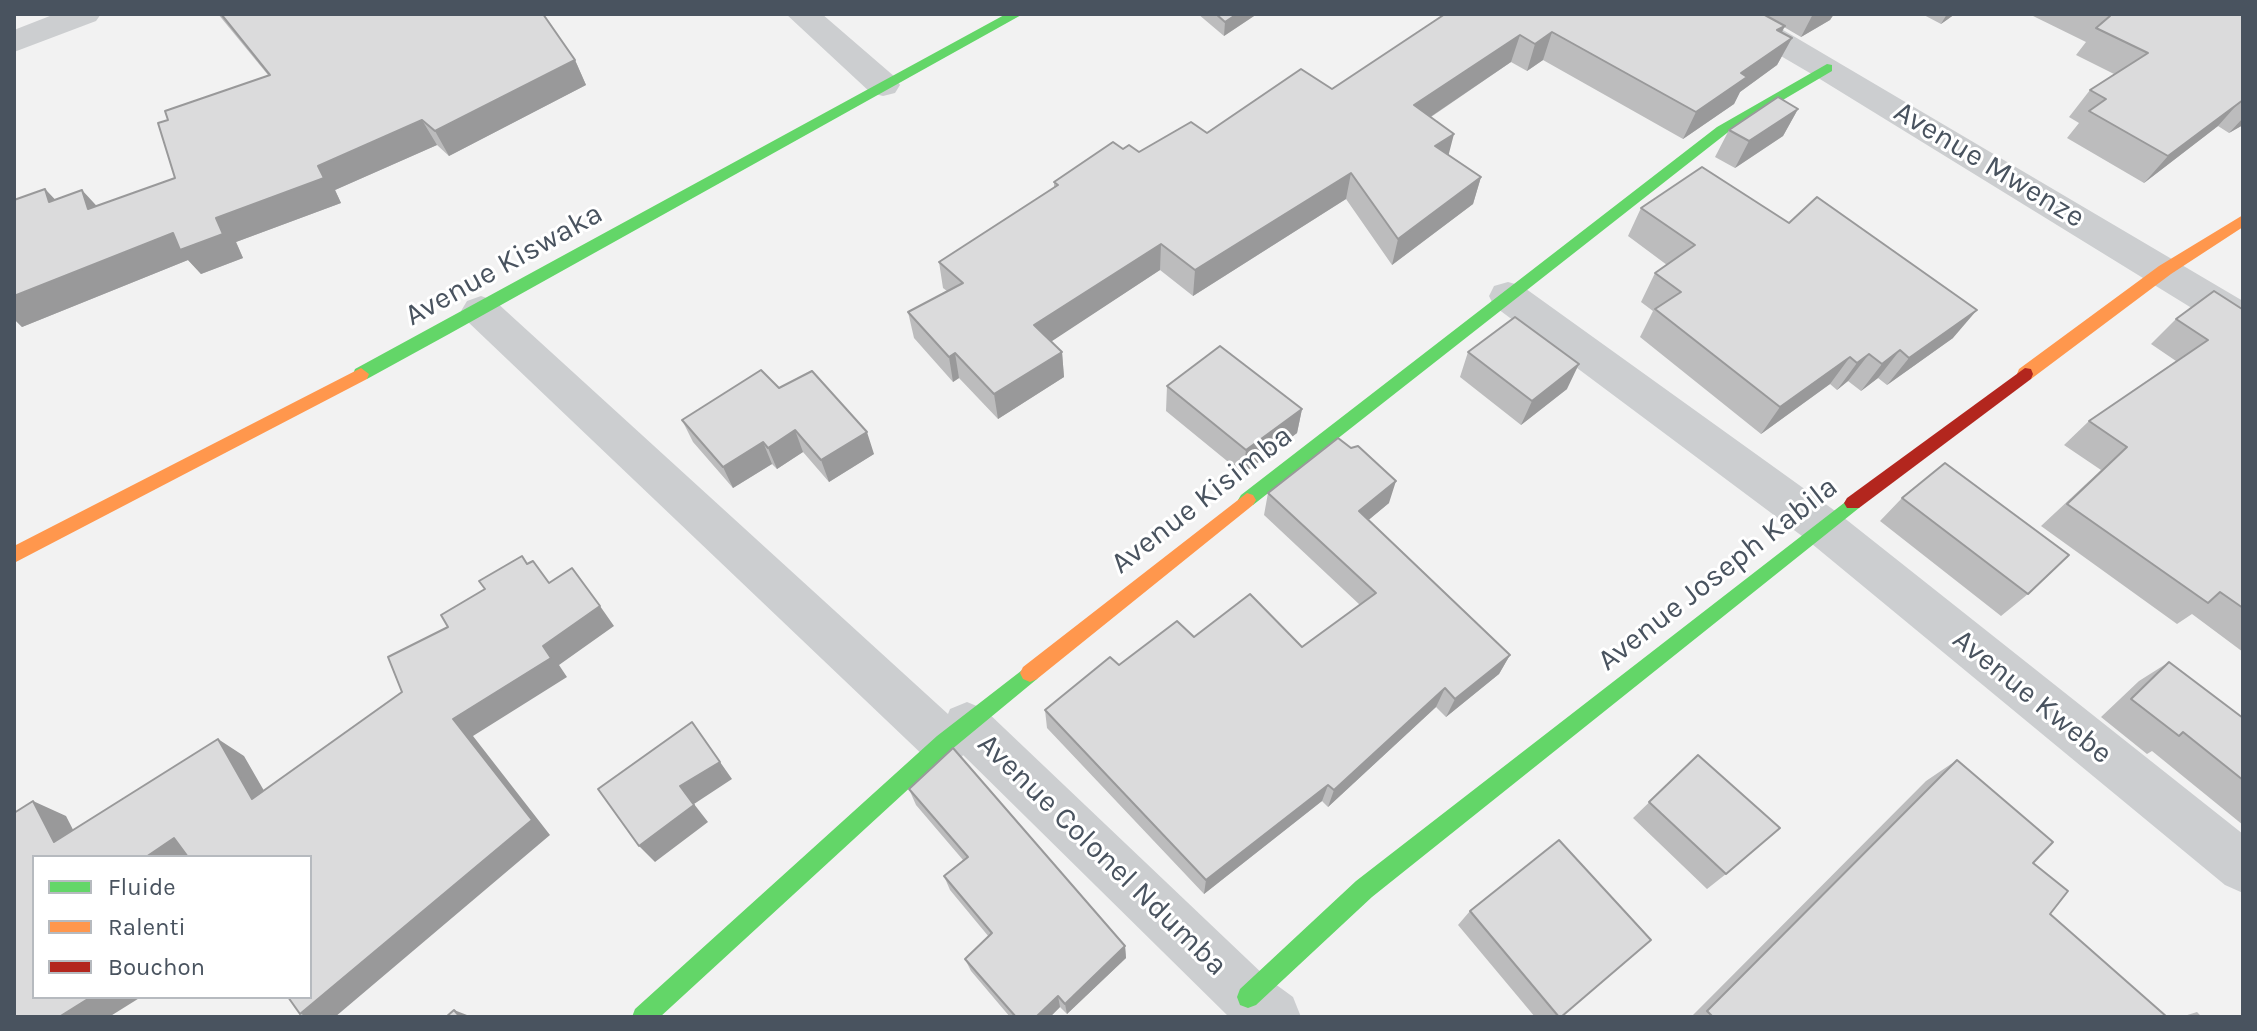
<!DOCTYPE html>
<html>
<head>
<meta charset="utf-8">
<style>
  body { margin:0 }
  #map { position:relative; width:2257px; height:1031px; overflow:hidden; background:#f2f2f2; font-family:Karla,sans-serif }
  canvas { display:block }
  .frame { position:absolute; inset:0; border:16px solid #49535f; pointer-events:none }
  .legend { position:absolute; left:32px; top:855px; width:280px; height:144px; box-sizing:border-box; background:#fff; border:2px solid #b6babf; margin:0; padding:10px 14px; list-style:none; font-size:24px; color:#49535f }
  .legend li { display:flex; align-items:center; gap:16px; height:40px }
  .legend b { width:40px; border:2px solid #b6babf }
</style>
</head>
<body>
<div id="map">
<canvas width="2257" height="1031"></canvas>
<div class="frame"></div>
<ul class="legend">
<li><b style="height:10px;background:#63d668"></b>Fluide</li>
<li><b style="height:10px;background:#ff974d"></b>Ralenti</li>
<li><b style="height:10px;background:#b3261e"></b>Bouchon</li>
</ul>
</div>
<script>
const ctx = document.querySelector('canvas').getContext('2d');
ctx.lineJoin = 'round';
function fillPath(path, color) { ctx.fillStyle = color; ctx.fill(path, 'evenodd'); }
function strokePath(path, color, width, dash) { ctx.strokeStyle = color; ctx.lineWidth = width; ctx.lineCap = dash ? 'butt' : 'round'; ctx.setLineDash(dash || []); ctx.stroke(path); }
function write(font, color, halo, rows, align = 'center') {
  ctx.font = font + ' Karla,sans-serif'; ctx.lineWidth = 6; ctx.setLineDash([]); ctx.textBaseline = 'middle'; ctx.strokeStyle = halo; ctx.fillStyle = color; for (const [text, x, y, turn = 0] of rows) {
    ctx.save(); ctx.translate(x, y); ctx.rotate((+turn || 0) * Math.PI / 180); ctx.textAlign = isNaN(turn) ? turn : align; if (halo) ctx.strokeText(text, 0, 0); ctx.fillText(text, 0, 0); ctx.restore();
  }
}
const street = new Path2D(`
  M 55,14 L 101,14 L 96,21 L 14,52 L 14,30 Z
  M 786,14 L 822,14 L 895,77 L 900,85 L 895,93 L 883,96 L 871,93 Z
  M 1716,14 L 1756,14 L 2243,301 L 2243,335 L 2229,331 L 1815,76 L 1721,21 Z
  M 1508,282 L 1522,286 L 1838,513 L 2243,834 L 2243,893 L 2225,885 L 1806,539 L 1494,306 L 1489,296 L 1494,286 Z
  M 481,296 L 495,301 L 948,714 L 950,709 L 967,702 L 984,709 L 1267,978 L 1293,997 L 1301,1017 L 1229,1017 L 963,755 L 961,759 L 944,766 L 927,759 L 467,321 L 461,311 L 467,301 Z`);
const fast = new Path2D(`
  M 1006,14 L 1023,14 L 449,334 L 367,379 L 355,379 L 353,374 L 355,369 Z
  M 1827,64 L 1832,65 L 1832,71 L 1727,133 L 1253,505 L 1241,505 L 1238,500 L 1241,495 L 1717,127 Z
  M 1853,496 L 1859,498 L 1862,503 L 1859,508 L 1372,897 L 1256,1005 L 1248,1008 L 1240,1005 L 1237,997 L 1240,989 L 1356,881 Z
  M 1030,664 L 1037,667 L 1040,673 L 1037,679 L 951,750 L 660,1017 L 632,1017 L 635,1009 L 937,736 Z`);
const slow = new Path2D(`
  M 2243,215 L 2243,227 L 2171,274 L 2031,379 L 2019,379 L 2017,374 L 2019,369 L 2159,266 Z
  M 361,368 L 369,374 L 367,379 L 14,563 L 14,546 Z
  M 1247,493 L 1253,495 L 1256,500 L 1253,505 L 1037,679 L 1030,682 L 1023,679 L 1020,673 L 1023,667 Z`);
const jam = new Path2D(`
  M 2025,368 L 2031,369 L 2033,374 L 2031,379 L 1859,508 L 1847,508 L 1844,503 L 1847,498 Z`);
const wall = new Path2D(`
  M 218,14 L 543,14 L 575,60 L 586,85 L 449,156 L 437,145 L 335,190 L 341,203 L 236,242 L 243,258 L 201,274 L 188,260 L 22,327 L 14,319 L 14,200 L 45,189 L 55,200 L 97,206 L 175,178 L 268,75 Z
  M 1198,14 L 1257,14 L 1224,36 Z
  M 1445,14 L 1834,14 L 1830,20 L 1801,37 L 1784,27 L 1781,32 L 1792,38 L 1777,65 L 1740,92 L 1734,104 L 1683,139 L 1543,60 L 1527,71 L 1511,62 L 1431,117 L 1449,155 L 1481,177 L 1473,204 L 1392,265 L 1346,199 L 1193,296 L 1160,270 L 1051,341 L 1062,352 L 1064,377 L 998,419 L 959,378 L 953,382 L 914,338 L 908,312 L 947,291 L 943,288 L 939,262 L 1054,188 L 1054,182 L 1123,149 L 1139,152 L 1207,133 L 1332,89 Z
  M 1922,14 L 1955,14 L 1941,24 Z
  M 2029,14 L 2243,14 L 2243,125 L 2229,133 L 2218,126 L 2144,183 L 2067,138 L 2079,123 L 2069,117 L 2090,90 L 2114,74 L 2076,55 L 2086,42 Z
  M 1798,109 L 1783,136 L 1735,168 L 1715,157 L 1729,130 Z
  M 1641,208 L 1953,338 L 1887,385 L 1878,378 L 1861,391 L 1848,381 L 1837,390 L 1830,384 L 1761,434 L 1640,337 L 1653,311 L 1641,302 L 1655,273 L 1667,265 L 1628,236 Z
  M 2243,308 L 2243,652 L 2192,614 L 2177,624 L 2041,526 L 2101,470 L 2064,445 L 2089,421 L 2176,361 L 2151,344 L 2176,319 Z
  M 1468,352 L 1567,389 L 1521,425 L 1460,377 Z
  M 1167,386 L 1302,409 L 1297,433 L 1243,474 L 1166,411 Z
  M 779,388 L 874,454 L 829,482 L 803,452 L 777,469 L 772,464 L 733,488 L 693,442 L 682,420 Z
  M 1268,493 L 1389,503 L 1368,520 L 1510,655 L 1499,674 L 1446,717 L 1436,707 L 1328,807 L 1322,801 L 1204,894 L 1047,728 L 1045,710 L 1119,665 L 1194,637 L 1302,647 L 1360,605 L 1264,515 Z
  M 1902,498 L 2028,594 L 2001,616 L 1880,521 Z
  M 2169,662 L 2243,718 L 2243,825 L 2152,751 L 2147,754 L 2101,717 L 2139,681 Z
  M 1698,755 L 1726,874 L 1707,889 L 1633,818 Z
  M 1957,760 L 2033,863 L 2050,914 L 2167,1017 L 1691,1017 L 1926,781 Z
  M 909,789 L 1125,946 L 1126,958 L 1067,1014 L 1060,1007 L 1050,1017 L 1010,1017 L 971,971 L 965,959 L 989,937 L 950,890 L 944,876 L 963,860 L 916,805 Z
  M 1470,911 L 1561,1017 L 1535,1017 L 1458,925 Z
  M 2197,1012 L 2202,1017 L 2181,1017 Z`);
const shadedWall = new Path2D(`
  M 1237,14 L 1257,14 L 1224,36 L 1225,22 Z
  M 1813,14 L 1834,14 L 1830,20 L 1801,37 Z
  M 1947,14 L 1955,14 L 1941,24 Z
  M 1785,26 L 1772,52 L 1792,38 L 1777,65 L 1740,92 L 1734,104 L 1683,139 L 1696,112 L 1741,73 L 1777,30 Z
  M 1552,32 L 1543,60 L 1527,71 L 1535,44 Z
  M 1520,35 L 1511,62 L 1408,132 L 1414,105 Z
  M 575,60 L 586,85 L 449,156 L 435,131 Z
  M 2242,99 L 2218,126 L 2144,183 L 2168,156 Z
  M 1798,109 L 1783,136 L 1735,168 L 1749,141 Z
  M 2243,118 L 2243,125 L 2229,133 Z
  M 422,120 L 437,145 L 335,190 L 341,203 L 236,242 L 243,258 L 201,274 L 188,260 L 22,327 L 14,319 L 14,296 L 173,233 L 216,218 L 318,166 Z
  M 1454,134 L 1447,161 L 1435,146 Z
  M 1351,173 L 1346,199 L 1193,296 L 1195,270 Z
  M 1481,177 L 1473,204 L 1392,265 L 1398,239 Z
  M 45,189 L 69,214 L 49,202 Z
  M 82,190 L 105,215 L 88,209 Z
  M 1161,244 L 1160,270 L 1037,351 L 1034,325 Z
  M 1977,310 L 1953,338 L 1887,385 L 1909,358 Z
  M 1900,350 L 1878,378 L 1861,391 L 1882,364 Z
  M 1062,352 L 1064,377 L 998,419 L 994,394 Z
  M 955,353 L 959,378 L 953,382 L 949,357 Z
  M 1869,354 L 1848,381 L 1837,390 L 1857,363 Z
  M 1850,357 L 1830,384 L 1761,434 L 1780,407 Z
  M 1579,364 L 1567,389 L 1521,425 L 1532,401 Z
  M 1302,409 L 1297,433 L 1243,474 L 1246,450 Z
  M 795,430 L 803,452 L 777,469 L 768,448 Z
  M 867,432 L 874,454 L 829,482 L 821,460 Z
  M 763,442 L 772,464 L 733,488 L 723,467 Z
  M 1396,481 L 1389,503 L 1353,533 L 1359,511 Z
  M 600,606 L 614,626 L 559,665 L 567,677 L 473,736 L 550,835 L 335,1017 L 309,1017 L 300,1014 L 453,719 L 543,646 Z
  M 1510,655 L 1499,674 L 1446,717 L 1455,699 Z
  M 1445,688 L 1436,707 L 1328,807 L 1334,790 Z
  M 692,722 L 732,779 L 694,804 L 708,822 L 655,862 L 639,846 L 680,786 Z
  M 218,739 L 244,756 L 278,815 L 252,799 Z
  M 1328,785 L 1322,801 L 1204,894 L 1206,880 Z
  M 33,801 L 66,816 L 87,857 L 54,842 Z
  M 174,838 L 197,857 L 146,857 Z
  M 1125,946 L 1126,958 L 1067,1014 L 1065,1004 Z
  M 1058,996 L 1060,1007 L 1050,1017 L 1036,1017 Z
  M 91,997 L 141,997 L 109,1017 L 59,1017 Z
  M 454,1010 L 467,1015 L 468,1017 L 460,1017 Z`);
const building = new Path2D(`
  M 221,14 L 543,14 L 575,60 L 435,131 L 422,120 L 318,166 L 324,178 L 216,218 L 223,234 L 180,250 L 173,233 L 14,296 L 14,200 L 45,189 L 49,202 L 82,190 L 88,209 L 175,178 L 158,123 L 168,120 L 165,111 L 270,75 Z
  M 1216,14 L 1237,14 L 1225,22 Z
  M 1445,14 L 1763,14 L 1785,26 L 1777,30 L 1792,38 L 1741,73 L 1747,77 L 1696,112 L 1552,32 L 1535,44 L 1520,35 L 1414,105 L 1454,134 L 1435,146 L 1481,177 L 1398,239 L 1351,173 L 1195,270 L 1161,244 L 1034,325 L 1062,352 L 994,394 L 955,353 L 949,357 L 908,312 L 963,283 L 939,262 L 1058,185 L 1054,182 L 1113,142 L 1123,149 L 1129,145 L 1139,152 L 1191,122 L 1207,133 L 1301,69 L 1332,89 Z
  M 2106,14 L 2243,14 L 2243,100 L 2168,156 L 2089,111 L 2106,99 L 2090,90 L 2148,53 L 2096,28 L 2110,16 Z
  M 1778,97 L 1798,109 L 1749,141 L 1729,130 Z
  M 1702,167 L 1789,223 L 1817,197 L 1977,310 L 1909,358 L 1900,350 L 1882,364 L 1869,354 L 1857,363 L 1850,357 L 1780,407 L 1655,309 L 1681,292 L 1655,273 L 1695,245 L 1641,208 Z
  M 2214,291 L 2242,309 L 2243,308 L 2243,608 L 2220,592 L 2208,603 L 2067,504 L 2127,447 L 2089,421 L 2208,340 L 2176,319 Z
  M 1515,317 L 1579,364 L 1532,401 L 1468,352 Z
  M 1220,346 L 1302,409 L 1246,450 L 1167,386 Z
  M 761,370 L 779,388 L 812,371 L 867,432 L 821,460 L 795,430 L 768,448 L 763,442 L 723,467 L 682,420 Z
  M 1338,438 L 1351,448 L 1358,446 L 1396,481 L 1359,511 L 1510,655 L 1455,699 L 1445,688 L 1334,790 L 1328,785 L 1206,880 L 1045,710 L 1110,657 L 1119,665 L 1177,621 L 1194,637 L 1250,594 L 1302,647 L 1376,593 L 1268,493 Z
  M 1945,463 L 2069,555 L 2028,594 L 1902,498 Z
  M 522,556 L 527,564 L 533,561 L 549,583 L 572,568 L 600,606 L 543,646 L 551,658 L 453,719 L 532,820 L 300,1014 L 288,997 L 310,997 L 310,857 L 188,857 L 174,838 L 146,857 L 34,857 L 34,997 L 91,997 L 59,1017 L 14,1017 L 14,813 L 33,801 L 54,842 L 218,739 L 252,799 L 402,692 L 388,657 L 448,627 L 441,615 L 485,589 L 479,581 Z
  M 2169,662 L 2243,718 L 2243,780 L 2183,732 L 2179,736 L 2131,699 Z
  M 692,722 L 720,762 L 680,786 L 694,805 L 639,846 L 598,789 Z
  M 953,748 L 1125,946 L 1065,1004 L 1058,996 L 1036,1017 L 1016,1017 L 965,959 L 992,933 L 944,876 L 968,857 L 909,789 Z
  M 1698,755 L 1780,828 L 1726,874 L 1649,802 Z
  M 1957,760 L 2053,842 L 2033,863 L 2068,891 L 2050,914 L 2167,1017 L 1713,1017 L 1707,1011 Z
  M 1559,840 L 1651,940 L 1561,1017 L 1559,1017 L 1470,911 Z
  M 454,1010 L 460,1017 L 446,1017 Z`);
const streetNames = [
  ["Avenue Mwenze",1989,165,31],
  ["Avenue Kiswaka",504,265,-29],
  ["Avenue Kisimba",1202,500,-38],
  ["Avenue Joseph Kabila",1718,574,-38],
  ["Avenue Kwebe",2032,697,39],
  ["Avenue Colonel Ndumba",1102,855,44]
];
fillPath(street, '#ccced0');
fillPath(fast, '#63d668');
fillPath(slow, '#ff974d');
fillPath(jam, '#b3261e');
fillPath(wall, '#bcbcbd');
fillPath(shadedWall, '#99999a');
fillPath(building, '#dbdbdc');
strokePath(building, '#99999a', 2);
write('30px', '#49535f', '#fff', streetNames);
</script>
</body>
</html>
